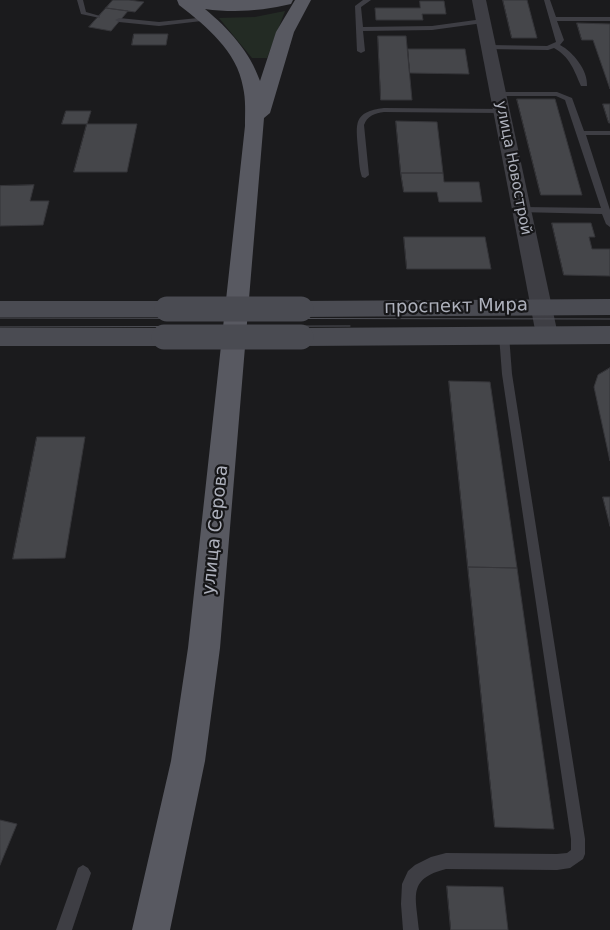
<!DOCTYPE html>
<html>
<head>
<meta charset="utf-8">
<style>
  body { margin:0 }
  canvas { display:block; background:#1b1b1d }
</style>
</head>
<body>
<canvas width="610" height="930"></canvas>
<script>
const ctx = document.querySelector('canvas').getContext('2d');
ctx.lineJoin = 'round';
function fillPath(path, color) { ctx.fillStyle = color; ctx.fill(path, 'evenodd'); }
function strokePath(path, color, width, dash) { ctx.strokeStyle = color; ctx.lineWidth = width; ctx.lineCap = dash ? 'butt' : 'round'; ctx.setLineDash(dash || []); ctx.stroke(path); }
function write(font, color, halo, rows, align = 'center') {
  ctx.font = font + ' "DejaVu Sans",sans-serif'; ctx.lineWidth = 4.5; ctx.setLineDash([]); ctx.textBaseline = 'middle'; ctx.strokeStyle = halo; ctx.fillStyle = color; for (const [text, x, y, turn = 0] of rows) {
    ctx.save(); ctx.translate(x, y); ctx.rotate((+turn || 0) * Math.PI / 180); ctx.textAlign = isNaN(turn) ? turn : align; if (halo) ctx.strokeText(text, 0, 0); ctx.fillText(text, 0, 0); ctx.restore();
  }
}
const green = new Path2D(`
  M 285,11 L 267,58 L 252,58 L 219,18 L 255,17 Z`);
const building = new Path2D(`
  M 113,0 L 129,0 L 144,2 L 135,12 L 106,8 Z
  M 503,0 L 527,0 L 537,38 L 512,38 Z
  M 420,1 L 444,1 L 446,14 L 422,14 L 423,20 L 376,20 L 375,8 L 420,8 Z
  M 106,8 L 128,11 L 111,31 L 89,27 Z
  M 577,23 L 610,24 L 610,89 L 593,40 L 582,40 Z
  M 134,34 L 168,34 L 166,45 L 132,45 Z
  M 378,36 L 406,36 L 412,100 L 381,100 Z
  M 408,49 L 465,49 L 469,74 L 410,73 Z
  M 517,99 L 555,99 L 582,195 L 541,195 Z
  M 603,104 L 610,104 L 610,123 L 609,123 Z
  M 66,111 L 91,111 L 87,124 L 62,124 Z
  M 396,121 L 437,122 L 443,173 L 401,173 Z
  M 87,124 L 137,124 L 127,172 L 74,172 Z
  M 401,173 L 443,173 L 444,182 L 479,182 L 482,202 L 439,202 L 437,192 L 404,192 Z
  M 34,185 L 30,201 L 49,201 L 43,225 L 0,226 L 0,186 Z
  M 552,223 L 591,223 L 595,237 L 589,237 L 592,249 L 610,249 L 610,276 L 564,275 Z
  M 404,237 L 485,237 L 491,269 L 407,269 Z
  M 610,368 L 610,461 L 594,387 L 598,375 Z
  M 449,381 L 490,382 L 517,568 L 468,567 Z
  M 37,437 L 85,437 L 65,558 L 13,559 Z
  M 603,497 L 610,497 L 610,526 Z
  M 468,567 L 517,568 L 554,829 L 495,827 Z
  M 0,820 L 17,824 L 0,865 Z
  M 447,886 L 503,887 L 508,930 L 451,930 Z`);
const service = new Path2D(`
  M 77,0 L 83,0 L 86,12 L 100,16 L 100,18 L 81,14 Z
  M 363,0 L 371,0 L 361,7 L 363,27 L 432,26 L 483,19 L 487,21 L 483,23 L 432,30 L 363,31 L 365,51 L 361,53 L 357,51 L 355,6 Z
  M 544,0 L 550,0 L 556,17 L 610,17 L 610,21 L 557,21 L 564,40 L 560,45 C 573,52 588,70 587,86 L 581,86 C 574,70 570,57 554,48 L 548,50 L 489,49 L 485,47 L 489,45 L 547,46 L 556,42 Z
  M 208,17 L 212,19 L 210,20 L 159,26 L 119,22 L 115,20 L 119,18 L 159,22 Z
  M 495,92 L 557,92 L 572,98 L 584,131 L 610,131 L 610,135 L 586,135 L 610,210 L 610,227 L 606,224 L 602,214 L 519,212 L 519,208 L 522,207 L 601,208 L 565,100 L 556,96 L 498,96 L 494,94 Z
  M 384,108 L 501,109 L 505,111 L 501,113 L 384,112 C 375,113 367,116 364,125 L 369,175 L 365,178 L 362,177 C 359,169 359,158 358,149 C 356,123 353,112 384,108 Z
  M 504,331 L 509,335 L 512,374 L 585,839 L 585,854 L 583,859 L 570,868 L 557,870 L 446,869 C 407,879 416,896 419,930 L 403,930 L 401,904 L 402,884 L 408,871 L 415,865 L 431,857 L 446,853 L 557,854 L 567,853 L 571,850 L 571,839 L 502,374 L 499,335 Z
  M 83,865 L 88,868 L 91,873 L 72,930 L 56,930 L 78,868 Z`);
const minor = new Path2D(`
  M 472,0 L 486,0 L 558,335 L 554,340 L 547,342 L 540,340 L 536,335 Z`);
const secondary = new Path2D(`
  M 610,299 L 610,315 L 301,317 L 293,315 L 289,309 L 293,303 L 301,301 Z
  M 0,301 L 167,301 L 175,303 L 179,309 L 175,315 L 167,317 L 0,317 Z
  M 610,326 L 610,344 L 301,346 L 292,343 L 289,337 L 292,331 L 301,328 Z
  M 0,328 L 164,328 L 173,331 L 176,337 L 173,343 L 164,346 L 0,346 Z`);
const primary = new Path2D(`
  M 177,0 L 293,0 L 291,4 C 262,11 234,13 205,9 C 229,29 250,52 260,81 L 276,32 L 295,0 L 311,0 L 294,32 L 270,113 L 264,118 L 220,648 L 205,761 L 170,930 L 132,930 L 171,761 L 188,648 L 245,126 C 245,113 246,100 243,87 C 237,51 206,26 179,5 Z`);
const tram = new Path2D(`
  M 0,318 L 610,319
  M 0,327 L 350,326`);
const secondaryBridge = new Path2D(`
  M 167,309 L 301,309
  M 164,337 L 301,337`);
const farStreetnames = [
  ["улица Новострой",513,168,79]
];
const streetNames = [
  ["проспект Мира",456,307,-1],
  ["улица Серова",216,530,-84]
];
fillPath(green, '#232b24');
fillPath(building, '#45464a');
strokePath(building, '#353539', 1);
fillPath(service, '#3e3e44');
fillPath(minor, '#3e3e44');
fillPath(secondary, '#4a4b52');
fillPath(primary, '#585961');
strokePath(tram, '#4f5057', 1);
strokePath(secondaryBridge, '#4a4b52', 25);
write('15px', '#aeb1bc', '#161618', farStreetnames);
write('18px', '#aeb1bc', '#161618', streetNames);
</script>
</body>
</html>
